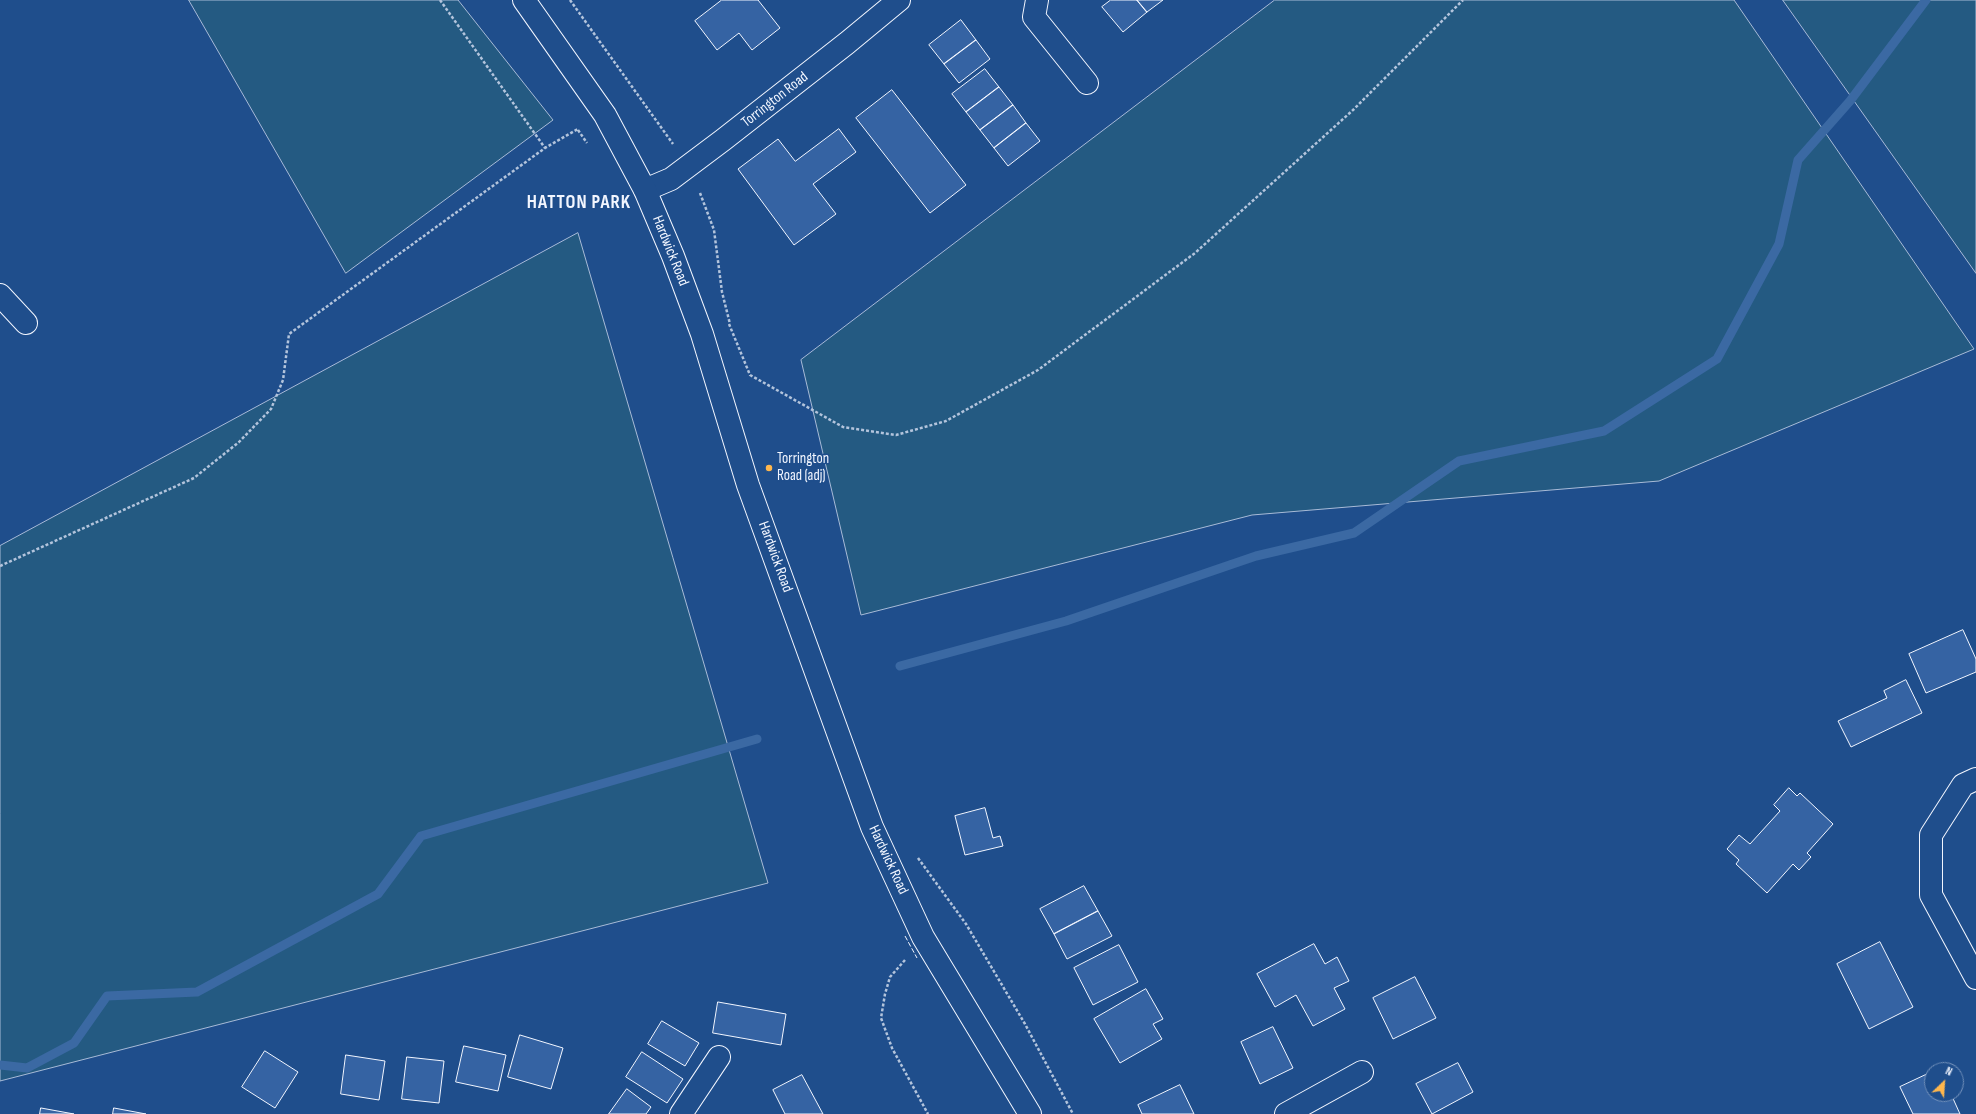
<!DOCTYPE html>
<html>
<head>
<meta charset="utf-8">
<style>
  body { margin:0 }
  #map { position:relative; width:1976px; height:1114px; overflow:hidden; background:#1f4e8c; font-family:"Sofia Sans Condensed",sans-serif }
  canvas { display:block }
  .north { position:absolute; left:1924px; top:1062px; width:40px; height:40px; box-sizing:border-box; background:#1f4e8c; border:1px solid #7391ba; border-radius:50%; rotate:25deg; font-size:11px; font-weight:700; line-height:16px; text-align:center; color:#f2f6ff }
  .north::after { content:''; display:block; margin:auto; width:14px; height:18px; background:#ffb74d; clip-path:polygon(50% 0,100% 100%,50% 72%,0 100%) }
</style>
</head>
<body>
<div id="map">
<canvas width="1976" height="1114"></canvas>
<div class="north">N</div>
</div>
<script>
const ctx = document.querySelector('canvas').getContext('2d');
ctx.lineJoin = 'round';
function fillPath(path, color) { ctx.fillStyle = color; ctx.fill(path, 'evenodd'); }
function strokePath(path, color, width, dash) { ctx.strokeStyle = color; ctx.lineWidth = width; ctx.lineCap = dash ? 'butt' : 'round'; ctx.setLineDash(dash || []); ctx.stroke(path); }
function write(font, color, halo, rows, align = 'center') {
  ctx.font = font + ' "Sofia Sans Condensed",sans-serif'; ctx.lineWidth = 3; ctx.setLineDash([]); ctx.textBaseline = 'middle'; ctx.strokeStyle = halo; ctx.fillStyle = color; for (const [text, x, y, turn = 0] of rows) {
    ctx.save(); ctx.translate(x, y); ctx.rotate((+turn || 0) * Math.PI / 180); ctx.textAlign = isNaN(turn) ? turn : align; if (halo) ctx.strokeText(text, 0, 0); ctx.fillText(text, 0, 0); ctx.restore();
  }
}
const green = new Path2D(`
  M 189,0 L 458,0 L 553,120 L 346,273 Z
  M 1275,0 L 1734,0 L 1974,349 L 1659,481 L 1252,515 L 861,615 L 801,360 Z
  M 1783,0 L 1976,0 L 1976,273 Z
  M 578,233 L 768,883 L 0,1081 L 0,546 Z`);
const stream = new Path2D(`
  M 900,666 L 1066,621 L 1256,556 L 1354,533 L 1459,461 L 1604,431 L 1717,359 L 1779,244 L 1798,160 L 1850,101 L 1926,0
  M 0,1065 L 27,1068 L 74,1043 L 107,996 L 197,992 L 378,894 L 421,836 L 757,739`);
const building = new Path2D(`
  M 722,0 L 758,0 L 780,28 L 752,50 L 739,33 L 717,50 L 695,21 Z
  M 1111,0 L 1137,0 L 1147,12 L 1123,32 L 1102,7 Z
  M 1137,0 L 1163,0 L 1147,12 Z
  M 961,20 L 976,40 L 944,64 L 929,45 Z
  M 976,40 L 990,59 L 959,83 L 944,64 Z
  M 985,69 L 999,87 L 966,112 L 952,94 Z
  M 999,87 L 1013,105 L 980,130 L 966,112 Z
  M 892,90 L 966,185 L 930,213 L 856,118 Z
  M 1013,105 L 1026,123 L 994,148 L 980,130 Z
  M 1026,123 L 1040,141 L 1008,166 L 994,148 Z
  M 839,129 L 856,152 L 813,184 L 836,214 L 794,245 L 738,169 L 778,139 L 795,161 Z
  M 1963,630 L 1976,659 L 1976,672 L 1926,693 L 1909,654 Z
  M 1906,680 L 1922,713 L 1851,747 L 1838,721 L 1887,698 L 1884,691 Z
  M 1789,788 L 1797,796 L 1800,793 L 1833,824 L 1807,853 L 1811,857 L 1799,870 L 1793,864 L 1767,893 L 1736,864 L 1739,860 L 1727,849 L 1739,835 L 1750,844 L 1780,811 L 1774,805 Z
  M 985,808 L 993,838 L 1000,836 L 1003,846 L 965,855 L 955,816 Z
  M 1084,886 L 1098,911 L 1054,934 L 1040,909 Z
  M 1098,911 L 1112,936 L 1067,959 L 1054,934 Z
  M 1880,942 L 1913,1007 L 1869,1029 L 1837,964 Z
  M 1314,944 L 1325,964 L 1337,957 L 1349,981 L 1334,988 L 1345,1009 L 1313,1026 L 1296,995 L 1275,1007 L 1257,974 Z
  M 1119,945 L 1138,982 L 1093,1005 L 1074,968 Z
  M 1415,977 L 1436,1018 L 1393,1039 L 1373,998 Z
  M 1146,989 L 1163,1019 L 1153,1024 L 1162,1039 L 1120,1063 L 1094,1019 Z
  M 718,1002 L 786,1014 L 781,1045 L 713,1033 Z
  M 662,1021 L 699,1043 L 685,1066 L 648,1044 Z
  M 1273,1027 L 1293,1068 L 1260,1084 L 1241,1042 Z
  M 520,1035 L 563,1048 L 551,1089 L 508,1077 Z
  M 464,1046 L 506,1055 L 498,1091 L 456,1082 Z
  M 265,1051 L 298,1072 L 275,1108 L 242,1087 Z
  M 642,1052 L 683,1079 L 667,1103 L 626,1077 Z
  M 346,1055 L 385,1061 L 379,1100 L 341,1094 Z
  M 407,1057 L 444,1061 L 439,1103 L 402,1099 Z
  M 1458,1063 L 1473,1092 L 1432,1114 L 1416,1084 Z
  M 1932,1072 L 1932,1094 L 1951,1094 L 1960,1114 L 1913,1114 L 1900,1087 Z
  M 802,1075 L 823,1114 L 785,1114 L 773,1090 Z
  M 1180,1085 L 1194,1114 L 1142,1114 L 1138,1105 Z
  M 627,1089 L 651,1107 L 646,1114 L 609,1114 Z
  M 41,1108 L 74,1114 L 40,1114 Z
  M 114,1108 L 146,1114 L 113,1114 Z`);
const path = new Path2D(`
  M 440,0 L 545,148
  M 570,0 L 673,144
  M 578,130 L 587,143
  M 700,193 L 714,230 L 722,292 L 730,324
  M 729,324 L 750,375 L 843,427 L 896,435 L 946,421 L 1038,370 L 1195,253 L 1353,110 L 1463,0
  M 0,566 L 194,478 L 239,442 L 271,409 L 283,380 L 289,334 L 545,148 L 578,129
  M 918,858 L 966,924 L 1025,1024 L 1073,1114
  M 905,960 L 890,977 L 885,994 L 881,1018 L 892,1048 L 928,1114`);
const street = new Path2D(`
  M 1037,0 L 1034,17 L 1087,83
  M 645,190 L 671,179 L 723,140 L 847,43 L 899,0
  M 0,295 L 26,323
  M 1976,779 L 1963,785 L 1931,835 L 1931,895 L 1976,978
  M 681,1114 L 719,1057
  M 1286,1114 L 1362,1072`);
const secondary = new Path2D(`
  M 524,0 L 605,115 L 645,190 L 673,256 L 702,334 L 748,485 L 872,827 L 923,937 L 1030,1114`);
const fence = new Path2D(`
  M 905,936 L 917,958`);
const markers = [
  [769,468,4,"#ffb74d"]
];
const streetNames = [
  ["Torrington Road",775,100,-38],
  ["Hardwick Road",670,251,68],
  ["Hardwick Road",775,557,70],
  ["Hardwick Road",888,860,65]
];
const poiNames = [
  ["Torrington",777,459],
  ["Road (adj)",777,476]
];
const districtNames = [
  ["HATTON PARK",579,203]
];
fillPath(green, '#245a82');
strokePath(green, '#a8bbd7', 1);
strokePath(stream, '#3b69a3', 9);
fillPath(building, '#3563a3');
strokePath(building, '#f2f6ff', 1);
strokePath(street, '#f2f6ff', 24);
strokePath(secondary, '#f2f6ff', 24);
strokePath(path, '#b3c4dc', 2.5, [3, 2]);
strokePath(street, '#1f4e8c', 22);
strokePath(secondary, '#1f4e8c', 22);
strokePath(fence, '#f2f6ff', 1, [5, 2]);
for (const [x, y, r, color] of markers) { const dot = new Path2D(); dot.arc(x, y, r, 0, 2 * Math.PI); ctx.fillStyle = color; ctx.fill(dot); strokePath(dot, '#1f4e8c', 1.5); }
write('15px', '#f2f6ff', '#1f4e8c', streetNames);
write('15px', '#f2f6ff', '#1f4e8c', poiNames, 'left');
ctx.letterSpacing = '1px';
write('bold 19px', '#f2f6ff', '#1f4e8c', districtNames);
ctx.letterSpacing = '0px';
</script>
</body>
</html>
